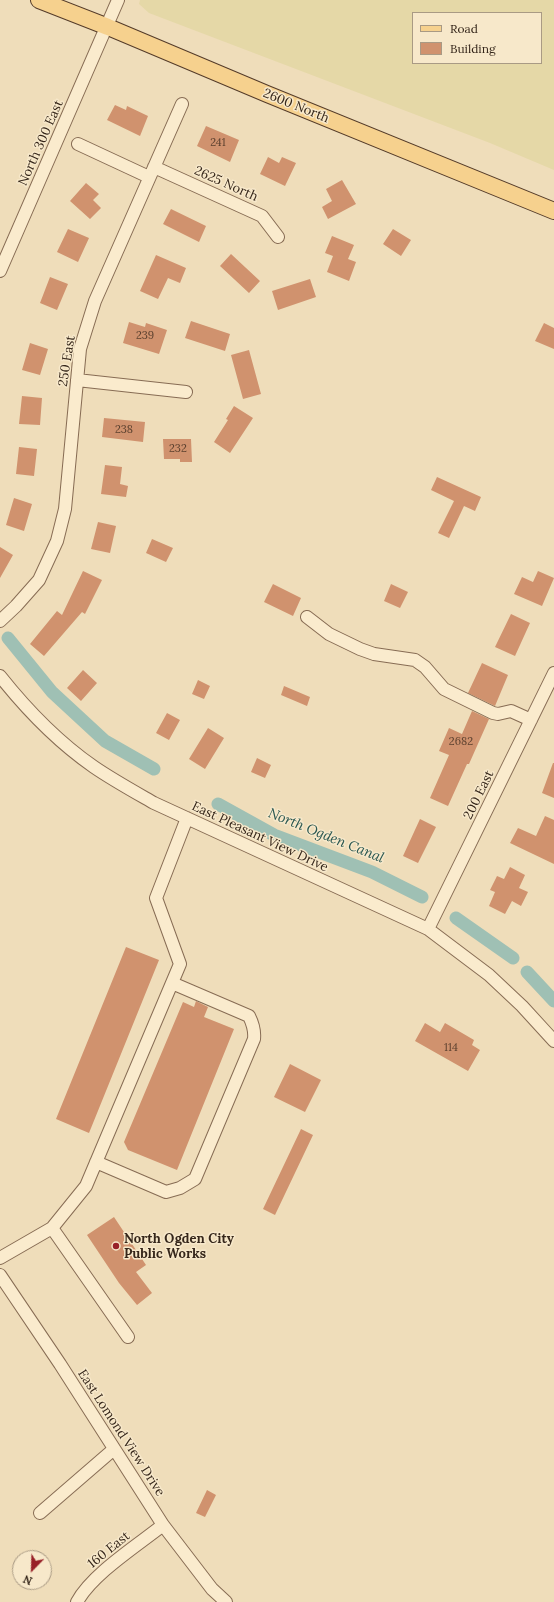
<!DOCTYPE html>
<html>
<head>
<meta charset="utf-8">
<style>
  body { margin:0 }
  #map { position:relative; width:554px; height:1602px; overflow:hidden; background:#efddba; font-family:Lora,serif }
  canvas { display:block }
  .legend { position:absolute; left:412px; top:12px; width:130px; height:52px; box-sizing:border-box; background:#f7e8ca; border:1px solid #a99a84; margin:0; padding:5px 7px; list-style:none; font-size:12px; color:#35261a }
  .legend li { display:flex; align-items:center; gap:8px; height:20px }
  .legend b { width:20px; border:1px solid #a99a84 }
  .north { position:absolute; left:12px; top:1550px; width:40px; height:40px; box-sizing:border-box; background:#f7e8ca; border:1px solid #a99a84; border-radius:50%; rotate:203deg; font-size:11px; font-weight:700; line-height:16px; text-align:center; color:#35261a }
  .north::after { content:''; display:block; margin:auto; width:14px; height:18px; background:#982128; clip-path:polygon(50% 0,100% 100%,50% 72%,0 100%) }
</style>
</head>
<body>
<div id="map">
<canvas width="554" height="1602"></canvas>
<ul class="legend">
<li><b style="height:5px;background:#f6d18e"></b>Road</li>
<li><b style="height:11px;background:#d0926e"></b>Building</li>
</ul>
<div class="north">N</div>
</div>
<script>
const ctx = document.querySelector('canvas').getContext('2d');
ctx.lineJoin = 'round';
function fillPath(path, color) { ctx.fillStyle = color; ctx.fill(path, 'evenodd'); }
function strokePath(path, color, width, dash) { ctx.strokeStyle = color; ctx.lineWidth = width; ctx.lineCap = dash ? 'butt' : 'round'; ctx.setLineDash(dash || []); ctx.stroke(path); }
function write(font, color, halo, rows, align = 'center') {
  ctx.font = font + ' Lora,serif'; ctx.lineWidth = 3; ctx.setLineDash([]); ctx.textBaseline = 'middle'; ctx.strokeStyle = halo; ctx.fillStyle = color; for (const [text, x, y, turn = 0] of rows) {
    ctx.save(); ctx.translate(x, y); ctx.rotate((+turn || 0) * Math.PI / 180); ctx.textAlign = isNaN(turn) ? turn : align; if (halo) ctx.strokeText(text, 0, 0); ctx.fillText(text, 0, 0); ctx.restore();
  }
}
const farmland = new Path2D(`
  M 140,0 L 554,0 L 554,170 L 490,143 L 149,13 L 139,4 ZM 413,13 L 541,13 L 541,63 L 413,63 Z`);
const canal = new Path2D(`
  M 8,638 L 52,692 L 105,741 L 154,769
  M 218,804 L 274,835 L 372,872 L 422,897
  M 456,918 L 513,958
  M 527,972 L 554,1001`);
const building = new Path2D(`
  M 115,105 L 126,110 L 127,106 L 148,116 L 140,136 L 107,120 Z
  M 206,126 L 239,140 L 230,162 L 197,146 Z
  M 268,157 L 279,163 L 282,157 L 296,163 L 285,186 L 260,174 Z
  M 342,180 L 356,204 L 328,219 L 322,207 L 332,201 L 326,189 Z
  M 86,183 L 99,194 L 93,200 L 101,208 L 90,219 L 70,201 Z
  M 171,209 L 206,226 L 199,242 L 163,224 Z
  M 68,229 L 89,238 L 78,262 L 57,252 Z
  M 393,229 L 411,240 L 401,256 L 383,244 Z
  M 332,236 L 354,245 L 348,259 L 356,262 L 349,281 L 327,272 L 333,256 L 325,253 Z
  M 231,254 L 260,281 L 249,293 L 220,266 Z
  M 156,255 L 186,268 L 180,283 L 168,278 L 158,299 L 140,291 Z
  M 50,277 L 68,284 L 57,310 L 40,303 Z
  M 310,279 L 316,297 L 278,310 L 272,291 Z
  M 191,321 L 230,334 L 225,351 L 185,338 Z
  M 129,322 L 145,327 L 146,323 L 167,330 L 159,354 L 123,343 Z
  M 544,323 L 554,328 L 554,349 L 535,341 Z
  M 30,343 L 48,349 L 40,375 L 22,370 Z
  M 249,350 L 261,394 L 243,399 L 231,355 Z
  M 22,396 L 42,398 L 40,425 L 19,424 Z
  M 234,406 L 253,418 L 230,453 L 214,442 L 228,420 L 226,419 Z
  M 104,418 L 145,422 L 143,442 L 102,437 Z
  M 163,439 L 191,439 L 192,462 L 180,462 L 180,459 L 164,459 Z
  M 19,447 L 37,449 L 34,476 L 16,474 Z
  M 105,465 L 122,467 L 120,484 L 128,486 L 126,497 L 101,494 Z
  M 437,477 L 481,497 L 475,511 L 464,506 L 449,538 L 438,533 L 454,501 L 431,490 Z
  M 14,498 L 32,504 L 24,531 L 6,525 Z
  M 98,522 L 116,526 L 110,553 L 91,549 Z
  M 152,539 L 173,548 L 166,562 L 146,553 Z
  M 0,547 L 13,555 L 0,578 Z
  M 83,571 L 102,580 L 85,614 L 82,612 L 44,656 L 30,644 L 57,611 L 62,615 Z
  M 538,571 L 554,578 L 542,606 L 514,594 L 522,577 L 533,582 Z
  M 273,584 L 301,598 L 293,616 L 264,602 Z
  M 391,584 L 408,592 L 400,608 L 384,601 Z
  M 511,614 L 530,623 L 515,656 L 495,647 Z
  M 482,663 L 508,675 L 495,706 L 468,693 Z
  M 83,670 L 97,683 L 81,701 L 67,688 Z
  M 198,680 L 210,686 L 204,699 L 192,694 Z
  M 284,686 L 310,697 L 307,706 L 281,695 Z
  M 472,711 L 489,719 L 469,764 L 467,764 L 448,806 L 430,798 L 449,755 L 439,751 L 449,728 L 462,734 Z
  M 167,713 L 180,720 L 169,740 L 156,733 Z
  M 208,728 L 224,738 L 205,769 L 189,759 Z
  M 257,758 L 271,765 L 265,778 L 251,772 Z
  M 553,763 L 554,763 L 554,798 L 542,793 Z
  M 545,816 L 554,820 L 554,864 L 510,843 L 518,828 L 536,836 Z
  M 420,819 L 436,827 L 418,863 L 403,856 Z
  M 510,867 L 525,875 L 519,888 L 528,892 L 521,906 L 512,901 L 505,914 L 489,906 L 495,892 L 490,890 L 497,876 L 504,879 Z
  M 126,947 L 159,960 L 89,1133 L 56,1119 Z
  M 196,1001 L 208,1007 L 204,1017 L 234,1029 L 177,1170 L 128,1150 L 124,1142 L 183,1002 L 194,1007 Z
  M 425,1023 L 440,1032 L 445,1023 L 474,1040 L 472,1045 L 480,1050 L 468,1071 L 415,1041 Z
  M 290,1064 L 321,1080 L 305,1112 L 274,1097 Z
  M 301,1129 L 313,1135 L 275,1215 L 263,1209 Z
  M 114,1217 L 146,1265 L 136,1272 L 152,1293 L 137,1305 L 119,1283 L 87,1235 Z
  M 207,1490 L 216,1495 L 205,1517 L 196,1513 Z`);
const minor = new Path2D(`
  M 78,144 L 149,177
  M 154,167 L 262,216 L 278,237
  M 0,271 L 118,0
  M 77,380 L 186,392
  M 307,617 L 329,634 L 360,649 L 374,654 L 415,660 L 425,667 L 444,689 L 493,713 L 498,714 L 511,711 L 531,720
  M 0,621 L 16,606 L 39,580 L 57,541 L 65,509 L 80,349 L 95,301 L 182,104
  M 0,676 C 27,710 58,742 94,767 C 113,780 133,791 154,803 L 428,929 L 489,975 L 522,1006 L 554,1041
  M 428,929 L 554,673
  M 96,1162 L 166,1192 L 180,1188 L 195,1179 L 254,1039 C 255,1030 253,1024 249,1016 L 172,983
  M 52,1228 L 128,1337
  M 0,1258 L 52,1228 L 86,1186 L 180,964 L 156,898 L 187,818
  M 0,1275 L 60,1364 L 163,1525 L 212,1589 L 226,1602
  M 40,1513 L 114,1449
  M 77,1602 C 92,1574 138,1545 163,1525`);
const major = new Path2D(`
  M 39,0 L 108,27 L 267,94 L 554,211`);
const markers = [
  [116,1246,4,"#982128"]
];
const numberNames = [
  ["241",218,143],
  ["239",145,336],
  ["238",124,430],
  ["232",178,449],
  ["2682",461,742],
  ["114",451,1048]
];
const streetNames = [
  ["2600 North",296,106,22],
  ["North 300 East",41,143,-66],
  ["2625 North",226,184,24],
  ["250 East",67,361,-81],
  ["200 East",479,795,-64],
  ["East Pleasant View Drive",260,837,25],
  ["East Lomond View Drive",121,1433,57],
  ["160 East",109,1550,-39]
];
const poiNames = [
  ["North Ogden City",124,1239],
  ["Public Works",124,1254]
];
const waterNames = [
  ["North Ogden Canal",326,836,22]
];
fillPath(farmland, '#e5d8a7');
strokePath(canal, '#9fc0b4', 13);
fillPath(building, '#d0926e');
strokePath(minor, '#876c54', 14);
strokePath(major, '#543b29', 18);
strokePath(minor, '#faebcd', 12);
strokePath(major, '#f6d18e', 16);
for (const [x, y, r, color] of markers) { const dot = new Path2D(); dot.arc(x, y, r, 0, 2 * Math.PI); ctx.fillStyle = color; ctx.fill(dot); strokePath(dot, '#f7e8ca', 1.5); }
write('11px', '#5c412f', null, numberNames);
write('13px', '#35261a', '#f7e8ca', streetNames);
write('bold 13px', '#35261a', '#f7e8ca', poiNames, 'left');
write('italic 14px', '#285650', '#f7e8ca', waterNames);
</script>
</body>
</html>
